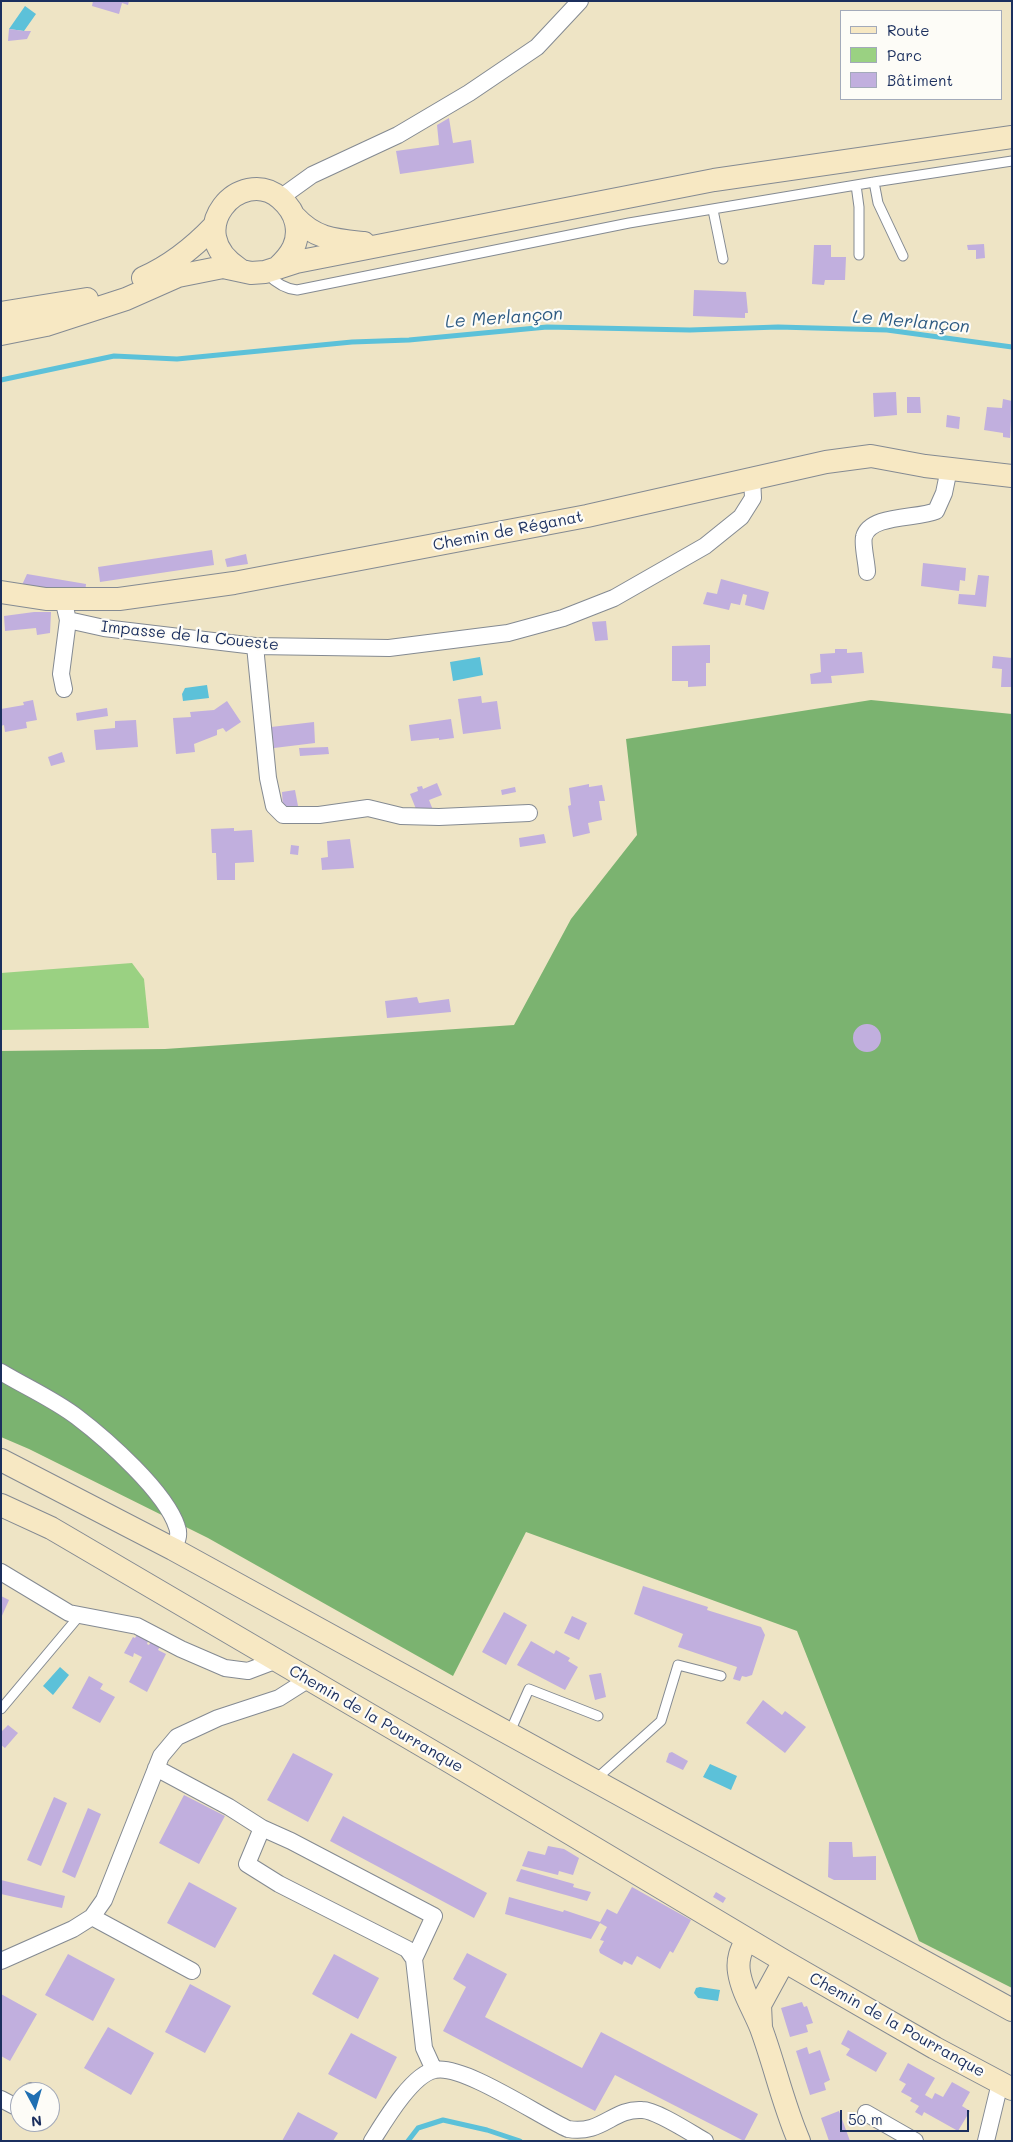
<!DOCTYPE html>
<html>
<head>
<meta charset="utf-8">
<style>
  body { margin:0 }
  #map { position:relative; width:1013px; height:2142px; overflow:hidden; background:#eee4c5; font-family:Mali,sans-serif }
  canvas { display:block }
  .frame { position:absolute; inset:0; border:2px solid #1b2f5e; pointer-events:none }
  .legend { position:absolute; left:840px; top:10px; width:162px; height:90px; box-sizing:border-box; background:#fdfcf7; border:1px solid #a3aaba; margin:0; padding:6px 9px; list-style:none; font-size:15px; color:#1b2f5e }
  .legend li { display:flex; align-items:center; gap:10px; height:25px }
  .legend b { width:25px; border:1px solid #a3aaba }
  .north { position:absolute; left:10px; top:2082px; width:50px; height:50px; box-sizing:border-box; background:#fdfcf7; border:1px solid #a3aaba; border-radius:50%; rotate:174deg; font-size:14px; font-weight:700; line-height:20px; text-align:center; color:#1b2f5e }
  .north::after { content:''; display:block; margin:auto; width:18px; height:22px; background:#1f6fb2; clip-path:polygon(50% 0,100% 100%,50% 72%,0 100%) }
  .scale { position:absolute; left:840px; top:2110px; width:129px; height:22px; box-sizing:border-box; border:2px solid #1b2f5e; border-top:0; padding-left:6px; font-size:15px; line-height:18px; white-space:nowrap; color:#1b2f5e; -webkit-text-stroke:4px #fdfcf7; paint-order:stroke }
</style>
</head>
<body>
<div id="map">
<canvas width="1013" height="2142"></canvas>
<div class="frame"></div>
<ul class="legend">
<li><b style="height:6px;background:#f7e8c3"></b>Route</li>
<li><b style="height:14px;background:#9ad182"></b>Parc</li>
<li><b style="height:14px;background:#c1afde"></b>Bâtiment</li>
</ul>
<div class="north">N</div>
<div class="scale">50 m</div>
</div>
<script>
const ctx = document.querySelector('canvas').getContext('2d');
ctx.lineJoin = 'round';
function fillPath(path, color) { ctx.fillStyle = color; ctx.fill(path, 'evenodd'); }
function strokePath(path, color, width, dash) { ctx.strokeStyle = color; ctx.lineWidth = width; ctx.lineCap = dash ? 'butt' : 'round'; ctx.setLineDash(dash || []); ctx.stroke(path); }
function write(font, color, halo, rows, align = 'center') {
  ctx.font = font + ' Mali,sans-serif'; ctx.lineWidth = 4.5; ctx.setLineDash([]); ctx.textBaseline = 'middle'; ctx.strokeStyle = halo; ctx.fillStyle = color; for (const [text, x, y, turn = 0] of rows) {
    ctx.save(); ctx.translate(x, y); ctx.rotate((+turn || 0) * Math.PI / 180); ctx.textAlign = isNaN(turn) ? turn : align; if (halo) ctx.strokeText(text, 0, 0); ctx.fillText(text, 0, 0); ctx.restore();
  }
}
const green = new Path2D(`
  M 132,963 L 144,979 L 149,1028 L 1,1030 L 1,973 Z`);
const forest = new Path2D(`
  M 871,700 L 1012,714 L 1012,1988 L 919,1941 L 797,1631 L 526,1532 L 453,1676 L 208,1538 L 29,1449 L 1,1437 L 1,1051 L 165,1049 L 514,1025 L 571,919 L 637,835 L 626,739 Z`);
const water = new Path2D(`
  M 25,6 L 36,14 L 24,31 L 9,29 Z
  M 480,657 L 483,675 L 453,681 L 450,662 Z
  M 207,685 L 209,698 L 183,701 L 182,694 L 185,688 Z
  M 60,1667 L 69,1675 L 53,1695 L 43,1686 Z
  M 710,1764 L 737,1776 L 731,1790 L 703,1777 Z
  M 700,1987 L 720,1990 L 718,2001 L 698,1998 L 694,1993 L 696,1988 Z`);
const stream = new Path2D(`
  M 1,380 L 114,356 L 177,359 L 352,342 L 409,340 L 547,327 L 690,330 L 778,327 L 887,330 L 1012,347
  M 408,2141 L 418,2128 L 443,2120 L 487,2130 L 520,2141`);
const building = new Path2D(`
  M 93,1 L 129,1 L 128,5 L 122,3 L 119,14 L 92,6 Z
  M 9,29 L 24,31 L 31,31 L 27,39 L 8,41 Z
  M 449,118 L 453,143 L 471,140 L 474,163 L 400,174 L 396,151 L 439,145 L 437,125 Z
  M 984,244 L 985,258 L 976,259 L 976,250 L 968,250 L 967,245 Z
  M 814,245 L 831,245 L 831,257 L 846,257 L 845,280 L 825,280 L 824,285 L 812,284 Z
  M 694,290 L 746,292 L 748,313 L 745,313 L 745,318 L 693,316 Z
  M 896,392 L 897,415 L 874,417 L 873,393 Z
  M 907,397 L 920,397 L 921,413 L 907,413 Z
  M 1003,399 L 1012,401 L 1010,438 L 1003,437 L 1003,433 L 984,430 L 987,407 L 1002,408 Z
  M 947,415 L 960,417 L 959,429 L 946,427 Z
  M 212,550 L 214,565 L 100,582 L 98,567 Z
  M 246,554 L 248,564 L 227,567 L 225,559 Z
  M 923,563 L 966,568 L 965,581 L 960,580 L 959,591 L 921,586 Z
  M 27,574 L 86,584 L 85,594 L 22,585 Z
  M 978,575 L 989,576 L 986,607 L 958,604 L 959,594 L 975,595 Z
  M 721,579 L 769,592 L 764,610 L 745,605 L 747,595 L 743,594 L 740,605 L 731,603 L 729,610 L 703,604 L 707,592 L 717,594 Z
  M 34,612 L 51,612 L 50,633 L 37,635 L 36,628 L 5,631 L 4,616 Z
  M 606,621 L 608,640 L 595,641 L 592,622 Z
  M 710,645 L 710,663 L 706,663 L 706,686 L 688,687 L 688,681 L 672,681 L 672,646 Z
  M 835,649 L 847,649 L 847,653 L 862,652 L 864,673 L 831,676 L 832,683 L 811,684 L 810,674 L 821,672 L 820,654 L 835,653 Z
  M 993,656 L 1012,658 L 1012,687 L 1001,687 L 1002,669 L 992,668 Z
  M 481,696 L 482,703 L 497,701 L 501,729 L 463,734 L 458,699 Z
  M 33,700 L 37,720 L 26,722 L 27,728 L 5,732 L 4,725 L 1,726 L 1,709 L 24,705 L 23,702 Z
  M 227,701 L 241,722 L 226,732 L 223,728 L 217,730 L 217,735 L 194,744 L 195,752 L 176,754 L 173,718 L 191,717 L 190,712 L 214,710 Z
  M 107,708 L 108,716 L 77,721 L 76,713 Z
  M 451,719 L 454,738 L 439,740 L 439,738 L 411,741 L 409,725 Z
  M 136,720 L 138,747 L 96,750 L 94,730 L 115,728 L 115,721 Z
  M 314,722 L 315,743 L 274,748 L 271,727 Z
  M 328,747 L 329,754 L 300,756 L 299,748 Z
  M 62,752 L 65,762 L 51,766 L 48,757 Z
  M 437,783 L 442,795 L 429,800 L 433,810 L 416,809 L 410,794 L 418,791 L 417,787 L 422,786 L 423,789 Z
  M 589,784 L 589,787 L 602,785 L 605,801 L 599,801 L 602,820 L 588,823 L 590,833 L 573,837 L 568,806 L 571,805 L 569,788 Z
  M 515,787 L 516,792 L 502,795 L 501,790 Z
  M 295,790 L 298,806 L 283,809 L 282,792 Z
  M 234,828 L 234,831 L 252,830 L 254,862 L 235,863 L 235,880 L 217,880 L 216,853 L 212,853 L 211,829 Z
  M 544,834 L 546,843 L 520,847 L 519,838 Z
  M 350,839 L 354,868 L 322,870 L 321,858 L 328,857 L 327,841 Z
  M 291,845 L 299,846 L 298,855 L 290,854 Z
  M 417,997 L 419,1003 L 449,999 L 451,1012 L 387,1018 L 385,1001 Z
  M853 1038a14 14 0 1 1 28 0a14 14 0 1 1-28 0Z
  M 643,1586 L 708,1607 L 707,1610 L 761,1627 L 765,1635 L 752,1675 L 746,1677 L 742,1676 L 740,1681 L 733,1679 L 737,1667 L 678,1647 L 683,1634 L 634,1614 Z
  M 1,1596 L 9,1600 L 1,1618 Z
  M 504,1612 L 527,1625 L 506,1665 L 482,1652 Z
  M 572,1616 L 587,1623 L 579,1640 L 564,1633 Z
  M 138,1633 L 149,1638 L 147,1644 L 149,1645 L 152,1639 L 161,1644 L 158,1650 L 166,1654 L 147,1692 L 129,1682 L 142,1657 L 134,1653 L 133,1657 L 124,1653 L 133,1637 L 135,1638 Z
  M 531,1641 L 554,1654 L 556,1650 L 570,1658 L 568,1661 L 578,1667 L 565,1690 L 517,1665 Z
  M 601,1673 L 606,1697 L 595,1700 L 589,1675 Z
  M 89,1676 L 103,1684 L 100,1689 L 115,1697 L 100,1723 L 72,1708 Z
  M 763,1700 L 782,1715 L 785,1711 L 806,1727 L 785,1753 L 746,1723 Z
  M 8,1725 L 18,1733 L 5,1748 L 1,1745 L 1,1732 Z
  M 672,1752 L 688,1761 L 683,1770 L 666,1762 L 669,1753 Z
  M 293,1753 L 333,1774 L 308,1822 L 267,1800 Z
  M 184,1795 L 225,1816 L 199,1864 L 159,1843 Z
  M 54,1797 L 67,1803 L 41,1866 L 27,1860 Z
  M 88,1808 L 101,1814 L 75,1878 L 62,1872 Z
  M 343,1816 L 487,1893 L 474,1918 L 330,1841 Z
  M 829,1842 L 852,1842 L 853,1857 L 876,1856 L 876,1880 L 834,1880 L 828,1877 Z
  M 548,1846 L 564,1849 L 579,1858 L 573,1875 L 559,1871 L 558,1875 L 522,1866 L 528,1851 L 545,1855 Z
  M 521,1869 L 574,1884 L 573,1887 L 591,1892 L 587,1901 L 516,1881 Z
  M 1,1880 L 65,1896 L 62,1908 L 1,1894 Z
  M 189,1882 L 237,1908 L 215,1948 L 167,1923 Z
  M 632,1887 L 691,1920 L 673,1953 L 670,1951 L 660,1969 L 637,1956 L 632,1965 L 624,1961 L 622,1965 L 600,1953 L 599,1950 L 604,1941 L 600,1940 L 607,1927 L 600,1923 L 591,1939 L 505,1914 L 509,1897 L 563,1912 L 564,1910 L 600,1922 L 607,1909 L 617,1914 Z
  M 716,1892 L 726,1898 L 723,1903 L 713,1897 Z
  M 467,1953 L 507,1974 L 485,2017 L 582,2068 L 601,2032 L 758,2114 L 744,2141 L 615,2075 L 595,2111 L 443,2031 L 466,1987 L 453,1979 Z
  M 68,1954 L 115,1979 L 93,2021 L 45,1995 Z
  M 334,1954 L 379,1978 L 358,2019 L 312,1994 Z
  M 190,1984 L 231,2006 L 205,2053 L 165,2032 Z
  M 1,1994 L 37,2014 L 10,2061 L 1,2056 Z
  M 802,2002 L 804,2007 L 807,2006 L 813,2023 L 806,2025 L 808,2032 L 790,2037 L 781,2008 Z
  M 108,2027 L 154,2053 L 131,2095 L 84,2068 Z
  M 848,2030 L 887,2053 L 876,2072 L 846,2055 L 850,2049 L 841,2044 Z
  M 351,2033 L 397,2057 L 376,2099 L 328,2074 Z
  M 807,2047 L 809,2054 L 820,2050 L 830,2080 L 824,2083 L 826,2090 L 810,2095 L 796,2051 Z
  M 908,2063 L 935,2078 L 925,2095 L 932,2099 L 935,2093 L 943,2097 L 952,2082 L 970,2092 L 962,2106 L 970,2111 L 958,2131 L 924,2112 L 922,2116 L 915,2112 L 919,2106 L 910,2101 L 912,2098 L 901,2092 L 906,2084 L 899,2080 Z
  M 839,2111 L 850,2141 L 829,2141 L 821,2118 Z
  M 298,2112 L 338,2133 L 333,2141 L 282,2141 Z`);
const lane = new Path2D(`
  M 874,182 L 878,203 L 903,256
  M 856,185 L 859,207 L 859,255
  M 713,210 L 723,259
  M 267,274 C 275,282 285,289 297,290 L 629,223 L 874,182 L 1012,161
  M 1,1709 L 80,1615
  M 509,1734 L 529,1689 L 598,1716
  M 596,1779 L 661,1721 L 678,1665 L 721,1676`);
const street = new Path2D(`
  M 280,198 L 312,175 L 398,135 L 469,93 L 537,47 L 580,1
  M 867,572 C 867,564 862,544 864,537 C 870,514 918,519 936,511 L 944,493 L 949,469
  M 63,599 L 68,620 L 104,628 L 255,646 L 389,648 L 508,633 L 563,618 L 614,598 L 705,546 L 741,517 L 753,498 L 752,477
  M 255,646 L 268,778 L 274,806 L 283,815 L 319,815 L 368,808 L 401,816 L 439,817 L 529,813
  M 64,689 L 61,674 L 68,620
  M 1,1372 C 26,1387 55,1400 77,1417 C 106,1439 166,1492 177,1527 C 180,1535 177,1541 173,1549
  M 1,1572 L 69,1613 L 137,1626 L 181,1649 L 225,1668 L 248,1671 L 277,1660
  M 156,1768 L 229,1807 L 262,1828 L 247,1864 L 279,1884 L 407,1949 L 414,1959 L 424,2048 L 434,2070
  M 262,1828 L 291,1841 L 434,1916 L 414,1959
  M 92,1917 L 192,1971
  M 1,1961 L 73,1929 L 92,1917 L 104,1900 L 161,1756 L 177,1737 L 218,1718 L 279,1698 L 309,1679
  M 30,2092 L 31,2091
  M 1,2099 L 20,2109
  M 866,2113 L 915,2141
  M 372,2141 C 384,2122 412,2074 435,2070 C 463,2064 539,2116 568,2129 C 602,2135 613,2108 642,2110 C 656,2110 691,2133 705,2141
  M 986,2141 L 1000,2083`);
const secondary = new Path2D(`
  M 295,217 C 315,239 335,240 364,243
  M 239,269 C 180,231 241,165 280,198 C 288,205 294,213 296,223 C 300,242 291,255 278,267
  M 143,278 C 170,266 194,247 214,226
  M 1,313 L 87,299
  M 1,334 L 46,325 L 126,299 L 178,276 L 223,267 L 251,273 L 265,272 L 296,262 L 714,180 L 1012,137
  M 1,592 L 46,599 L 119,599 L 234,583 L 587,516 L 826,462 L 871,456 L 925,466 L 1012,476
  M 1,1460 L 173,1549 L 1012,2010
  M 1,1505 L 51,1528 L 452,1763 L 784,1961 L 935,2048 L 1012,2089
  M 747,1939 C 741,1950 737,1959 739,1972 C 742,1992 754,2010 761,2028 C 775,2066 783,2104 799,2141
  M 761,2027 L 760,2005 L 784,1961`);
const streetNames = [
  ["Chemin de Réganat",508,531,-11],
  ["Impasse de la Coueste",190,636,6],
  ["Chemin de la Pourranque",376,1719,30],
  ["Chemin de la Pourranque",897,2025,29]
];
const waterNames = [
  ["Le Merlançon",504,318,-4],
  ["Le Merlançon",911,322,5]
];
fillPath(green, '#9ad182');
fillPath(forest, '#7bb370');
fillPath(water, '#5cc1d9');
strokePath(stream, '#5cc1d9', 5);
fillPath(building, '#c1afde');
strokePath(lane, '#848a92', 11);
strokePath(street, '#848a92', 18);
strokePath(secondary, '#848a92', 24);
strokePath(lane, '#fff', 9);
strokePath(street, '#fff', 16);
strokePath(secondary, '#f7e8c3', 22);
write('16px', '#1b2f5e', '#fdfcf7', streetNames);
write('italic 18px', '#2e5b83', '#fdfcf7', waterNames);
</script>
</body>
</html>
